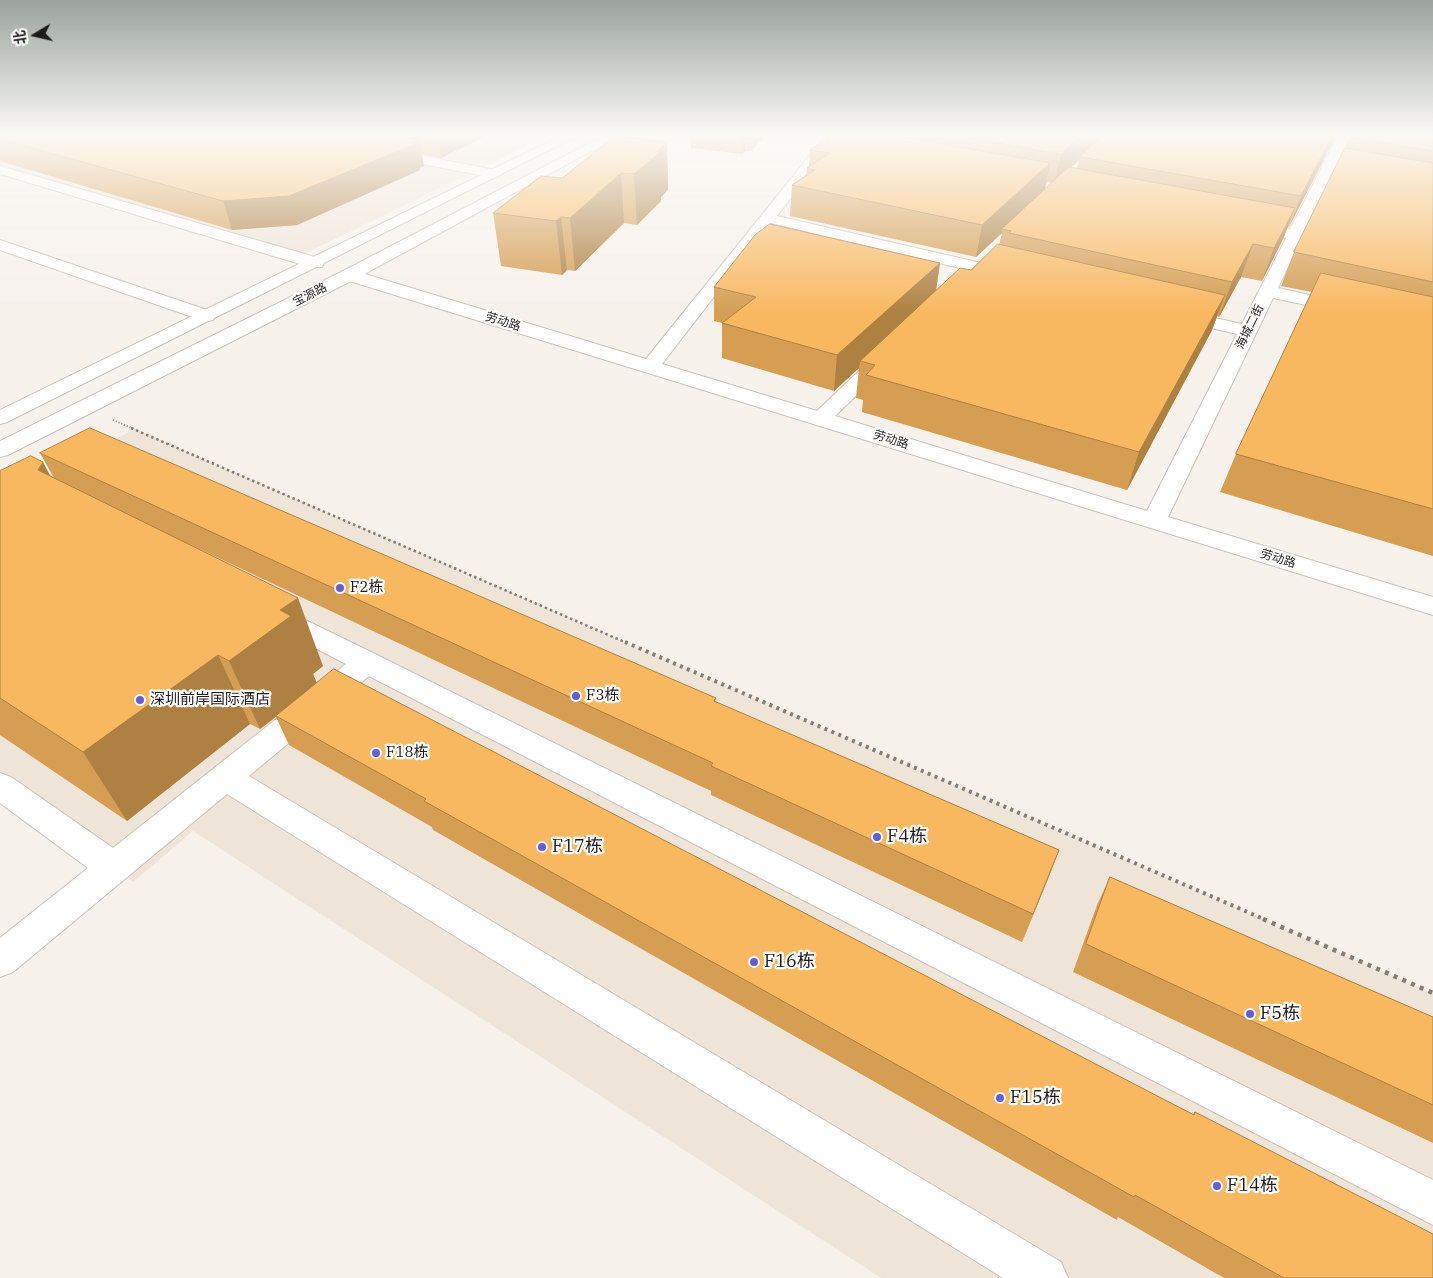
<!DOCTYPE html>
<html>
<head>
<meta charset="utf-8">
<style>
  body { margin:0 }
  #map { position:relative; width:1433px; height:1278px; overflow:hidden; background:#f6f1eb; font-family:"IBM Plex Serif","Noto Sans SC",serif }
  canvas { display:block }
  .north { position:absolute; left:10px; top:10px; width:50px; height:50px; -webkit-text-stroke:4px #fff; paint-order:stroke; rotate:261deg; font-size:14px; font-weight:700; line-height:20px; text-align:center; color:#1f1d1b }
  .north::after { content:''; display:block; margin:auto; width:18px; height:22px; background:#1f1d1b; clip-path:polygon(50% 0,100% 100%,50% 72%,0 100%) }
</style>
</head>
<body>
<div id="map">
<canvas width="1433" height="1278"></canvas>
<div class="north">北</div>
</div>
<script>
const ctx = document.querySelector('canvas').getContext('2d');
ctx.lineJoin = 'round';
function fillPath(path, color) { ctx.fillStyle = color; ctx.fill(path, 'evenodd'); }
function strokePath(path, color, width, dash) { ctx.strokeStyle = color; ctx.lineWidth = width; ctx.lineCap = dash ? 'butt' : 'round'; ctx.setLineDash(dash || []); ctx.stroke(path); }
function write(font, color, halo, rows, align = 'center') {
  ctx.font = font + ' "IBM Plex Serif","Noto Sans SC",serif'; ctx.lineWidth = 4.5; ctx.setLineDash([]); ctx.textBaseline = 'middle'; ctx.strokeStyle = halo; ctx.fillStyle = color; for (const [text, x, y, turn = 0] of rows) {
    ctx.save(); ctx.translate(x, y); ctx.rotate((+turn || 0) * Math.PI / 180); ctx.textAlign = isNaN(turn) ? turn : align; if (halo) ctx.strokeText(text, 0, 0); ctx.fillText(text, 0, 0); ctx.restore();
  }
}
const built = new Path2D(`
  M 0,134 L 551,134 L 296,258 L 0,170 Z
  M 135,429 L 1433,993 L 1433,1278 L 881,1278 L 193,831 L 133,882 L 0,786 L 0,498 Z`);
const pathFar3 = new Path2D(`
  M 113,420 L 134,429`);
const pathFar2 = new Path2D(`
  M 131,428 L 627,643`);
const pathFar1 = new Path2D(`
  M 625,642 L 1266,920`);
const path = new Path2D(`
  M 1263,919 L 1433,993`);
const minor = new Path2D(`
  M 827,134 L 840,134 L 777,216 L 1016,271 L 1018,275 L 1016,279 L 1010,280 L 771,223 L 662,364 L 817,411 L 878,353 L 885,351 L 892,353 L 895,357 L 892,361 L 835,416 L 1147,511 L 1237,334 L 1173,319 L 1170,315 L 1173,311 L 1179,310 L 1242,324 L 1286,238 L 1244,229 L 1241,226 L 1244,223 L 1249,221 L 1290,229 L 1339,134 L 1351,134 L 1278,288 L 1350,304 L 1353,308 L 1350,312 L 1344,313 L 1273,298 L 1168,517 L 1433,597 L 1433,615 L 343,279 L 341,275 L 343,271 L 355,271 L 646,359 Z
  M 386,149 L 495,170 L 502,174 L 495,178 L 381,156 L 379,153 Z
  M 0,166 L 322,259 L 324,263 L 322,267 L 310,267 L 0,174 Z
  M 0,240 L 213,312 L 216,316 L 213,320 L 207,321 L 201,320 L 0,250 Z
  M 279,609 L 289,612 L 377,655 L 1433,1180 L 1433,1225 L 369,676 L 249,776 L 1061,1262 L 1068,1278 L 1003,1278 L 227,794 L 13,972 L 0,977 L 0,938 L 88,868 L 0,803 L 0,773 L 11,777 L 113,848 L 346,664 L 269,624 L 266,618 L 269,612 Z`);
const major = new Path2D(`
  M 565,134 L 581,134 L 7,422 L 0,424 L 0,410 Z
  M 607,134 L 623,134 L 355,279 L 8,455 L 0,457 L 0,441 L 343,271 Z`);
const wall = new Path2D(`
  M 0,134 L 395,135 L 394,134 L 490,134 L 441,158 L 422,154 L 424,166 L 419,168 L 420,170 L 297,225 L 232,230 L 0,161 Z
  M 691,134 L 767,134 L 751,151 L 745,151 L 742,154 L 691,148 Z
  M 828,134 L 1337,134 L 1289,227 L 1288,227 L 1283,239 L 1262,281 L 1241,277 L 1219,317 L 1217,316 L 1212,330 L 1127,490 L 862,412 L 863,400 L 856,398 L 859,368 L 834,391 L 722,358 L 722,323 L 714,321 L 714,287 L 940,263 L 936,291 L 971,270 L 999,245 L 1002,233 L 976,257 L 790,216 L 792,185 L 806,175 L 807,168 L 809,166 L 810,150 L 827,140 L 827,135 ZM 1079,160 L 1077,168 L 1071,167 ZM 1047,182 L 1053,183 L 1045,190 Z
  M 1351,134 L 1433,134 L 1433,556 L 1220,492 L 1236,454 L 1312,292 L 1281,286 L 1294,252 L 1345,148 Z
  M 667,142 L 668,190 L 661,197 L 661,201 L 637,225 L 624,223 L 575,271 L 567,270 L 562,275 L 501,266 L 493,213 L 562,178 Z
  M 40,453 L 716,702 L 1059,850 L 1022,942 L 711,795 L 711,791 L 189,544 L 323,666 L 313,674 L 317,683 L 1193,1114 L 1195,1112 L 1433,1278 L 1224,1278 L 1118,1217 L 1117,1220 L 433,830 L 432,827 L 289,745 L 276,717 L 260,729 L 250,724 L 127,821 L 0,735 L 0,471 L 51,476 L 54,478 Z
  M 1110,877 L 1433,1017 L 1433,1143 L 1073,972 L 1097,905 Z`);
const shadedWall = new Path2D(`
  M 445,134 L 490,134 L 441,158 L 438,137 Z
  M 742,134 L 745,134 L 745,151 L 742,154 Z
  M 752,134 L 767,134 L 751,151 Z
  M 1082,134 L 1106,134 L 1080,157 L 1079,160 L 1054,183 L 1061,154 Z
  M 1333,134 L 1337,134 L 1289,227 L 1301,196 Z
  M 419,140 L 424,166 L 419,168 L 420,170 L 297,225 L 232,230 L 223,201 Z
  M 667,142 L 668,190 L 661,197 L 661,201 L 637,225 L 634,174 L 656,152 Z
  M 1050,163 L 1044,193 L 1002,229 L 1002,233 L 976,257 L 982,225 Z
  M 621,173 L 624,223 L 575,271 L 570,218 Z
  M 1295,208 L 1283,239 L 1262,281 L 1274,248 Z
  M 561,217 L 567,270 L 562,275 L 556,221 Z
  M 1253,244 L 1241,277 L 1219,317 L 1232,282 Z
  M 940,263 L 935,297 L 860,361 L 859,368 L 834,391 L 837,355 Z
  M 1225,295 L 1212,330 L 1127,490 L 1139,452 Z
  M 43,462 L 78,528 L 38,470 Z
  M 298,598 L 323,666 L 313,674 L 317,684 L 260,729 L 229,661 L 280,610 Z
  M 218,655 L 250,724 L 127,821 L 83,752 Z
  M 1059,850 L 1048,879 L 1022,942 L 1033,914 Z`);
const building = new Path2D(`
  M 0,134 L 362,134 L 365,135 L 367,134 L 388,134 L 419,140 L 412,143 L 415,144 L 289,196 L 223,201 L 0,139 Z
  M 421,134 L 445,134 L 438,137 Z
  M 828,134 L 887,134 L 1050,163 L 982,225 L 792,185 L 815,170 L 807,168 L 830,153 L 810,150 L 832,136 L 827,135 Z
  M 948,134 L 1082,134 L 1061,154 Z
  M 1104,134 L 1333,134 L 1301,196 L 1080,157 Z
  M 1351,134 L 1433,134 L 1433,151 L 1349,137 Z
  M 615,136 L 667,142 L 656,152 L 660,152 L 634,174 L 621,173 L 570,218 L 561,217 L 556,221 L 493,213 L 541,176 L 562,178 Z
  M 1345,148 L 1433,163 L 1433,282 L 1294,252 Z
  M 1069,167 L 1295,208 L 1274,248 L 1253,244 L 1232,282 L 1009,233 L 1011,231 L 1002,229 Z
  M 770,224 L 940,263 L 837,355 L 722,323 L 756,297 L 714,287 L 755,235 Z
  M 998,244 L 1225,295 L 1139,452 L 866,375 L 875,365 L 860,361 L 960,268 L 971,270 Z
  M 1321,273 L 1433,297 L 1433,509 L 1236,454 Z
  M 90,428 L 716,698 L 714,701 L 1059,850 L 1033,914 L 711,766 L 713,763 L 40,453 Z
  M 31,456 L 43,462 L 38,470 L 298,598 L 280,610 L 291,616 L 229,661 L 218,655 L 83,752 L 0,698 L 0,471 Z
  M 334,669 L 1194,1115 L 1195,1112 L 1433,1234 L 1433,1278 L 1284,1278 L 1135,1195 L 1134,1197 L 424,801 L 426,799 L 276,716 Z
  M 1110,877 L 1433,1017 L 1433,1105 L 1086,944 Z`);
const markers = [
  [340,588,5,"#675cd5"],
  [576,696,5,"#675cd5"],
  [140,700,5,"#675cd5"],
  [376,753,5,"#675cd5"],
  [877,837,5,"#675cd5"],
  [542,847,5,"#675cd5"],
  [754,962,5,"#675cd5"],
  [1250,1014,5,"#675cd5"],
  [1000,1098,5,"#675cd5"],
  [1217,1186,5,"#675cd5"]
];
const farStreetnames = [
  ["宝源路",310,295,-27],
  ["劳动路",503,322,17],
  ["海城二街",1250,327,-64],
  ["劳动路",891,440,17],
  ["劳动路",1278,559,17]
];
const poiNames = [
  ["F2栋",350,588],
  ["F3栋",586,696],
  ["深圳前岸国际酒店",150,700],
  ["F18栋",386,753]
];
const nearPoinames = [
  ["F4栋",887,837],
  ["F17栋",552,847],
  ["F16栋",764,962],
  ["F5栋",1260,1014],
  ["F15栋",1010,1098],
  ["F14栋",1227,1186]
];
fillPath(built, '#efe4d8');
strokePath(minor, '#c8c4be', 2);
strokePath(major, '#c8c4be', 2);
strokePath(pathFar3, '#827e7a', 2, [1, 2]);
strokePath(pathFar2, '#827e7a', 2.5, [2.5, 3]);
strokePath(pathFar1, '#827e7a', 4, [3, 4.5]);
strokePath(path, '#827e7a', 4.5, [4, 5.5]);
fillPath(minor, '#fff');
fillPath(major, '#fff');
fillPath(wall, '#d59e53');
fillPath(shadedWall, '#ae8143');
fillPath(building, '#f8b860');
strokePath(building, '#ae8143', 1);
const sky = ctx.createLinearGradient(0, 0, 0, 313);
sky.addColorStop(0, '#9aa39c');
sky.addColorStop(0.43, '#fbf9f6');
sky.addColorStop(1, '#fbf9f600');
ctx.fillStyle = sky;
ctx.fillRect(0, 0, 1433, 313);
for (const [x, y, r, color] of markers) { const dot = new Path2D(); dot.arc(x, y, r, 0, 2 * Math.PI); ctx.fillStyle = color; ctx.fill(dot); strokePath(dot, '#fff', 2); }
write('12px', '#1f1d1b', '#fff', farStreetnames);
write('15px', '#1f1d1b', '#fff', poiNames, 'left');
write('18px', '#1f1d1b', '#fff', nearPoinames, 'left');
</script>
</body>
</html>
